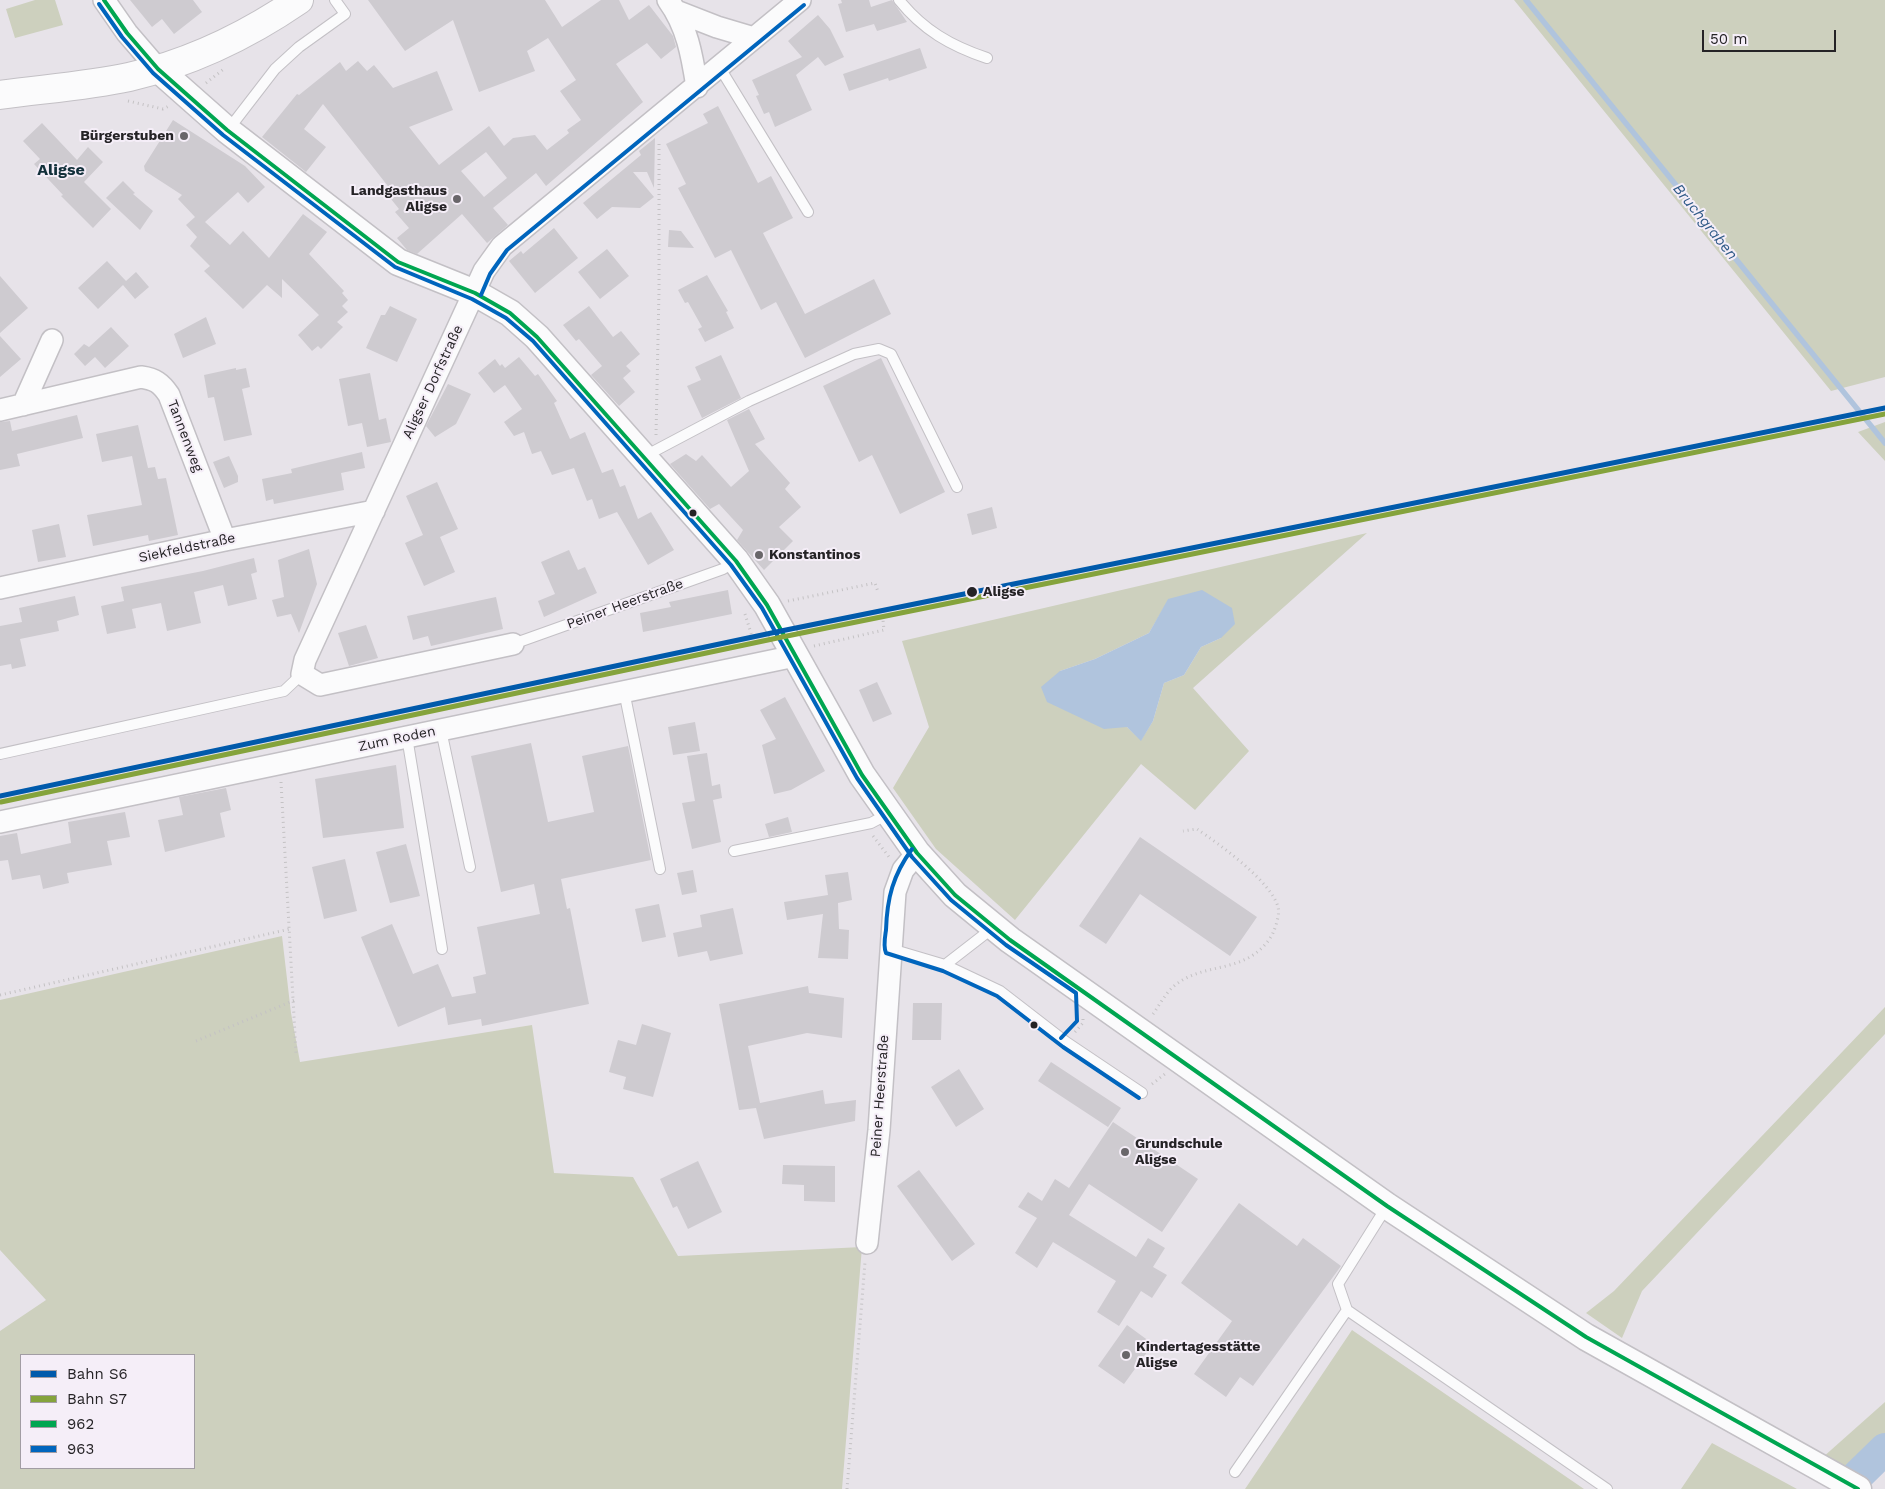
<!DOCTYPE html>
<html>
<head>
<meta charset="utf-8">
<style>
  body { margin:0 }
  #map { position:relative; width:1885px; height:1489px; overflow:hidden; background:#e7e3e9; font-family:"Work Sans",sans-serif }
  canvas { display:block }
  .legend { position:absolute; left:20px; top:1354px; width:175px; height:115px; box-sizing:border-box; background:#f5eef8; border:1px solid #a29da4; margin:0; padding:6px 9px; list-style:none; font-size:15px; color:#252326 }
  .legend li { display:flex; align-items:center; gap:10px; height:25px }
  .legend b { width:25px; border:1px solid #a29da4 }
  .scale { position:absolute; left:1702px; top:30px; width:134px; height:22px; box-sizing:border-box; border:2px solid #252326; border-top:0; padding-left:6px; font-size:15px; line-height:18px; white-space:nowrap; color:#252326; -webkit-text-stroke:4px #f5eef8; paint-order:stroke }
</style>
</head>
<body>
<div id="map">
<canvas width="1885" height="1489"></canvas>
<ul class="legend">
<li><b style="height:6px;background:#005aab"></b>Bahn S6</li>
<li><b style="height:6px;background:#85a33c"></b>Bahn S7</li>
<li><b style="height:6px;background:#00a651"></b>962</li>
<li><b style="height:6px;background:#0065bd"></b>963</li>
</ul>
<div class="scale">50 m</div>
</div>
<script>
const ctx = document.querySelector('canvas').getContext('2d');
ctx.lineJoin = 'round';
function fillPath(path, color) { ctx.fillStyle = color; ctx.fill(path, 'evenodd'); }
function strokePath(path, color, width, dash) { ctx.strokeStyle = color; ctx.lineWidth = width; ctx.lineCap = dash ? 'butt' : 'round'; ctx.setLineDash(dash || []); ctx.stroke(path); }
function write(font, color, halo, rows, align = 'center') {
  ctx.font = font + ' "Work Sans",sans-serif'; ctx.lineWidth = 4; ctx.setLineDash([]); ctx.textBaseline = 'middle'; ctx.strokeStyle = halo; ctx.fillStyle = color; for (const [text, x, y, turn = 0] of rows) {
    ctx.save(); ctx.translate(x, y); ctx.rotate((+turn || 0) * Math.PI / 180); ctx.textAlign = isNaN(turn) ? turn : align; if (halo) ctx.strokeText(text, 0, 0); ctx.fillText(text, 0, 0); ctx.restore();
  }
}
const green = new Path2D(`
  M 35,0 L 55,0 L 63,25 L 15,38 L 6,9 Z
  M 1514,0 L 1885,0 L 1885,377 L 1831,391 Z
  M 1885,422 L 1885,461 L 1858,432 Z
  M 1367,533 L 1193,688 L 1249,751 L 1195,810 L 1141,764 L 1015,920 L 936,849 L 893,788 L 929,727 L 902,641 ZM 1169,599 L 1221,638 L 1201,647 L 1184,675 L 1164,683 L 1153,721 L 1141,740 L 1127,727 L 1060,671 L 1095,659 L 1149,633 Z
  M 282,936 L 291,1013 L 300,1062 L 532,1025 L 554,1173 L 633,1177 L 678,1256 L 862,1247 L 842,1489 L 0,1489 L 0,1331 L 46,1300 L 0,1250 L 0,1000 ZM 21,1355 L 194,1355 L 194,1468 L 21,1468 Z
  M 1885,1007 L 1885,1034 L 1642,1291 L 1622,1338 L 1586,1313 L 1614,1291 Z
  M 1352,1330 L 1584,1489 L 1245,1489 Z
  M 1885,1402 L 1885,1441 L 1851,1472 L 1822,1458 Z
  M 1712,1443 L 1797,1489 L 1681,1489 Z`);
const water = new Path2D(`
  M 1202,590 L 1232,608 L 1235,624 L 1221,638 L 1201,647 L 1184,675 L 1164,683 L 1153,721 L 1141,741 L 1127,727 L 1104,729 L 1047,702 L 1041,687 L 1060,671 L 1095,659 L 1149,633 L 1168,599 Z`);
const stream = new Path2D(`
  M 1526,0 L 1885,443`);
const river = new Path2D(`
  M 1844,1489 L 1885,1449`);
const building = new Path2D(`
  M 130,0 L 193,0 L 202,12 L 174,34 L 162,19 L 152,27 Z
  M 368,0 L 545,0 L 562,27 L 601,0 L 619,0 L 629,20 L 649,5 L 673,36 L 676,47 L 661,59 L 647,43 L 616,64 L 643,102 L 546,186 L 536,173 L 493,208 L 508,225 L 487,243 L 462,214 L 417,254 L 407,250 L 397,238 L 409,228 L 395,212 L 399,209 L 391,199 L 395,195 L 323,104 L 304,129 L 326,147 L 306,172 L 262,137 L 297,94 L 299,95 L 340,62 L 346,71 L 358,61 L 367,71 L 374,65 L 393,88 L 437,71 L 453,110 L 409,127 L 439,165 L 489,126 L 504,146 L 513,138 L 535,135 L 547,150 L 569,133 L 567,130 L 581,120 L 560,91 L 576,80 L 548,38 L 527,51 L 535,71 L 479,92 L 453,20 L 405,51 ZM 486,152 L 507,178 L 484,197 L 461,171 Z
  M 841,0 L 869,0 L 871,7 L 892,0 L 907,22 L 877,31 L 874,24 L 846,32 L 838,4 L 842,3 Z
  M 818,15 L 830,29 L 844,57 L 825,66 L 818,57 L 796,75 L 812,110 L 775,127 L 769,112 L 764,114 L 756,96 L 759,95 L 752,80 L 802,57 L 788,41 Z
  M 920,48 L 927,68 L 889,81 L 888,78 L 849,91 L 843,74 Z
  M 718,106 L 758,183 L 771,176 L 793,218 L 763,233 L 805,314 L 874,279 L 891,314 L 805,358 L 776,302 L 761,310 L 731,250 L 715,258 L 678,188 L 686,184 L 666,144 L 708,123 L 703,114 Z
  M 173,120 L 245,166 L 265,187 L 248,203 L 238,192 L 205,222 L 230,245 L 243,231 L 269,258 L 303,214 L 327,232 L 309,254 L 344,291 L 342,293 L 348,300 L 342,306 L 348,312 L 337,322 L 343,327 L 321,349 L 318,346 L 312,351 L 298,335 L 319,315 L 282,279 L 282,298 L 267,285 L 243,309 L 204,271 L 210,266 L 190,246 L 197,237 L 186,225 L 195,217 L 178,199 L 182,195 L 145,171 L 144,166 Z
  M 42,123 L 77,160 L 88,147 L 103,162 L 84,182 L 111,209 L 93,228 L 61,196 L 63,195 L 34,164 L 40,159 L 23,141 Z
  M 655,138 L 654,188 L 647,172 L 633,172 L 654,197 L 640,208 L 612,207 L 597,219 L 583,203 L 641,155 L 639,151 Z
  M 123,181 L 135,193 L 133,194 L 153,211 L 140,230 L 106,198 Z
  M 554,228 L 578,258 L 535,293 L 509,261 L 521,251 L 523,254 Z
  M 669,230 L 681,231 L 694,248 L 668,247 Z
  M 607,249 L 629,276 L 600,299 L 578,272 Z
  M 107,261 L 126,281 L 136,272 L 149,287 L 135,299 L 123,285 L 98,309 L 78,288 Z
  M 707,275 L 728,311 L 726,312 L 734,328 L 705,342 L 698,329 L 702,327 L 688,302 L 685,303 L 678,290 Z
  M 0,276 L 28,308 L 0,333 Z
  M 390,306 L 417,319 L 397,362 L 366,348 L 381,315 L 385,315 Z
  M 589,306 L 613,337 L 621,331 L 640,354 L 626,366 L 631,371 L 623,378 L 635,392 L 619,406 L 591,375 L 602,366 L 579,339 L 576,341 L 563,325 Z
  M 206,317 L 216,344 L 183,358 L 174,334 Z
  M 111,327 L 129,346 L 105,368 L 95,357 L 85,366 L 74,354 L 84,344 L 89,347 Z
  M 0,336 L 21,359 L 0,377 Z
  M 721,355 L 741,398 L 702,418 L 687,386 L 701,380 L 695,367 Z
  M 519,357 L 535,376 L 538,374 L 557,401 L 554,403 L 570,439 L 585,432 L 602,473 L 613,469 L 620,487 L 625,485 L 638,519 L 651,512 L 674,550 L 648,565 L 617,512 L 599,519 L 592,499 L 587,501 L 574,468 L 552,475 L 541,451 L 532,454 L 524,432 L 514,436 L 504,422 L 522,409 L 505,385 L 494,393 L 478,373 L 495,359 L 500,366 L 502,364 L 505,368 Z
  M 881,358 L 945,492 L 900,514 L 872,455 L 859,462 L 823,386 Z
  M 236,368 L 236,370 L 246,368 L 250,387 L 242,389 L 252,435 L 224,441 L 214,397 L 208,398 L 204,375 Z
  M 370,373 L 379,420 L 386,418 L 391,442 L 367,447 L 362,423 L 348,426 L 339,379 Z
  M 448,384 L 471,394 L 456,424 L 435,437 L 426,426 Z
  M 749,409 L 765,439 L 755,444 L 790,483 L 785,489 L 801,507 L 779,527 L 793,541 L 764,570 L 737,540 L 743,530 L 719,504 L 710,509 L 670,464 L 686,454 L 696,461 L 702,455 L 731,487 L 749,471 L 727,420 Z
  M 77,415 L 83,438 L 17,454 L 20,466 L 0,470 L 0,422 L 10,421 L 12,431 Z
  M 138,425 L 148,468 L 155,467 L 158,479 L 166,478 L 178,535 L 149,541 L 148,535 L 93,546 L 87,515 L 142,505 L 132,456 L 102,462 L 96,434 Z
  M 362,452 L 365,468 L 341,473 L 344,490 L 274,504 L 273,499 L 266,501 L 262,479 L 292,473 L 291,469 Z
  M 229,456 L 238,476 L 238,482 L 224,488 L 213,462 Z
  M 437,482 L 458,529 L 440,537 L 455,572 L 424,586 L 405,543 L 423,535 L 406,496 Z
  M 992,507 L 997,528 L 972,535 L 967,514 Z
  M 59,524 L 66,557 L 38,562 L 32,530 Z
  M 309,549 L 317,584 L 299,633 L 291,614 L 277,617 L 272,600 L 284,597 L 278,560 Z
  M 569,550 L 578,570 L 585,567 L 597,593 L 544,617 L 538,601 L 555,594 L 541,562 Z
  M 254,558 L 257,572 L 251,574 L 257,599 L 228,606 L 223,585 L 194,592 L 201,623 L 167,631 L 161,603 L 132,609 L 136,628 L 107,634 L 101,606 L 124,601 L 121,587 L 203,571 Z
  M 728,590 L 732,614 L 643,632 L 640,613 L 671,607 L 669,602 Z
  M 75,596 L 79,615 L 57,621 L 59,631 L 20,639 L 26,666 L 12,669 L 11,664 L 0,666 L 0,626 L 22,622 L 19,608 Z
  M 496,597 L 503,629 L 431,646 L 428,636 L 413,640 L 407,616 Z
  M 366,625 L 378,658 L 349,666 L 338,633 Z
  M 877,682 L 892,714 L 873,722 L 859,690 Z
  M 785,697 L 825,771 L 791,790 L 774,794 L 762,745 L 776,739 L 760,710 Z
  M 695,722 L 700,751 L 673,755 L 668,727 Z
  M 531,743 L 548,822 L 594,812 L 582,756 L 628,746 L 651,860 L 561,879 L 567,909 L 570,908 L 589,1004 L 482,1026 L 481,1019 L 448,1025 L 445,1007 L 398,1027 L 361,937 L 392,924 L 413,974 L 438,964 L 452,997 L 476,993 L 473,977 L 486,974 L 477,927 L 540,914 L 534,884 L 501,892 L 471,756 Z
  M 707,753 L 712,786 L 720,784 L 722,798 L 713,800 L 721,842 L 692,849 L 682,803 L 695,801 L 687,756 Z
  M 396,765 L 404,828 L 323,838 L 315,779 Z
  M 226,788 L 231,810 L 220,813 L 225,837 L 165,852 L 158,820 L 183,815 L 179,797 Z
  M 125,812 L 130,837 L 107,841 L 112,865 L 67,873 L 69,883 L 43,889 L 40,875 L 12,880 L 8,860 L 0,861 L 0,836 L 17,833 L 21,854 L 71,843 L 68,822 Z
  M 788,817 L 792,832 L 769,837 L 765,824 Z
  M 1140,837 L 1257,917 L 1230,956 L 1140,894 L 1106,944 L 1079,926 Z
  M 406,844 L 420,896 L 390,903 L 376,852 Z
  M 345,859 L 357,911 L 324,919 L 312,867 Z
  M 693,870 L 697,892 L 682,895 L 677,873 Z
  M 848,872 L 852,900 L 838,903 L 839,929 L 849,930 L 848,959 L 818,958 L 823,914 L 787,920 L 784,902 L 828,895 L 825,875 Z
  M 659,904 L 666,937 L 642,942 L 635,909 Z
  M 733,908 L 743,954 L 710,961 L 707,951 L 678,957 L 673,933 L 702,927 L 700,915 Z
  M 808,986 L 809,993 L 844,998 L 842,1038 L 807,1033 L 748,1046 L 760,1103 L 823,1090 L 825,1104 L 856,1100 L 855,1121 L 764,1139 L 756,1108 L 739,1110 L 719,1004 Z
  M 913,1003 L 942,1003 L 941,1040 L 912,1040 Z
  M 642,1024 L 671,1033 L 653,1097 L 623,1089 L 626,1077 L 609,1072 L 618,1040 L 636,1045 Z
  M 1051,1062 L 1121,1108 L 1108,1127 L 1038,1081 Z
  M 959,1069 L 984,1109 L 956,1127 L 931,1087 Z
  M 1113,1122 L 1198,1179 L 1162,1232 L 1089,1184 L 1069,1215 L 1136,1257 L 1148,1238 L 1165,1248 L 1153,1267 L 1167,1275 L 1152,1298 L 1141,1291 L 1119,1326 L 1097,1312 L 1116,1281 L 1053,1242 L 1037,1268 L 1015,1253 L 1037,1218 L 1018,1207 L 1028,1192 L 1042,1201 L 1055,1179 L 1069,1188 Z
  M 698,1161 L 722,1212 L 688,1229 L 677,1206 L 673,1208 L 660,1179 Z
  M 783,1165 L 835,1166 L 835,1202 L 804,1201 L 804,1185 L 782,1184 Z
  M 919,1170 L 975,1244 L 952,1261 L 897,1186 Z
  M 1239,1203 L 1297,1246 L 1303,1238 L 1341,1266 L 1253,1386 L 1240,1377 L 1226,1397 L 1194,1374 L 1232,1321 L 1181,1283 Z
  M 1127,1325 L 1153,1344 L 1124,1384 L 1098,1366 Z`);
const path = new Path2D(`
  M 206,83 L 225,68
  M 128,101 L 163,109 L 169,106
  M 656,435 L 659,291 L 659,141
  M 788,601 L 875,583 L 878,592
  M 745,614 L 755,646
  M 814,646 L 884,630 L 883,620
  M 281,782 L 296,1053
  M 873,836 L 889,857
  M 0,995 L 290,929
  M 1153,1014 C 1159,1006 1165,994 1173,987 C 1195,967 1225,971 1250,957 C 1260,951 1268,943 1273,933 C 1276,926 1280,914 1278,907 C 1271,881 1219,844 1197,829 L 1183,831
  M 1075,1032 L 1083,1023 L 1083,1016
  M 196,1041 L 295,1000
  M 1152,1084 L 1165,1074
  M 847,1489 L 865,1262`);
const service = new Path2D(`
  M 899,0 C 923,30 951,46 987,58
  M 720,68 L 808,212
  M 228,130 L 275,69 L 299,47 L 345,14 L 335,0
  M 645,456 L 749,401 L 854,354 L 879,349 L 891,354 L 957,487
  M 513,644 L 723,569 L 735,562
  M 624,691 L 660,869
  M 441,730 L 470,867
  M 407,737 L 442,949
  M 0,754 L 284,691 L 302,674
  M 734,851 L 871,823 L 888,814
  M 891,949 L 945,965 L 1000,991 L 1066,1042 L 1142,1093
  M 945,965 L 994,927
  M 1347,1310 L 1607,1489
  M 1235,1472 L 1347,1310 L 1338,1284 L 1387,1206`);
const minor = new Path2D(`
  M 104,0 L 127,33 L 158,69
  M 668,0 C 687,26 692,55 697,87
  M 676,11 L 717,27 L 754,38
  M 23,405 L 52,340
  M 0,410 L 141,377 C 155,379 161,383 169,395 L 225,540
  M 0,588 L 225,540 L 374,511
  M 513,644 L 320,685 L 302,674 L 305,660 L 484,271 L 502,246 L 800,0
  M 0,822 L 795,656
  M 867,1243 L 879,1130 L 895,892 L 903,870 L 917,853`);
const tertiary = new Path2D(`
  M 158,69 L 227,130 L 398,262 L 475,293 L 510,313 L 537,337 L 736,561 L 767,605 L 862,775 L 917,853 L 955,895 L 1010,940 L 1387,1206 L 1586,1337 L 1858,1489`);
const primary = new Path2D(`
  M 0,95 C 43,89 87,86 129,77 C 190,63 248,35 299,0`);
const bus1 = new Path2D(`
  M 104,0 L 127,33 L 158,69 L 227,130 L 398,262 L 475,293 L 510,313 L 537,337 L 736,561 L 767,605 L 862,775 L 917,853 L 955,895 L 1010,940 L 1387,1206 L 1586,1337 L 1858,1489`);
const bus2 = new Path2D(`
  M 99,4 L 122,37 L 153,73 L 223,135 L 395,267 L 472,299 L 506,318 L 533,341 L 731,565 L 762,608 L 857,778 L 912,857 L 951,900 L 1006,945 L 1076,993 L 1077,1021 L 1061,1038
  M 481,295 L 490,274 L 507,250 L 804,5
  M 912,849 C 893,875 887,898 886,930 C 885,937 883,946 886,953 L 943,971 L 997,996 L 1063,1047 L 1139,1098`);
const rail1 = new Path2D(`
  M 0,796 L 781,631 L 1885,408`);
const rail2 = new Path2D(`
  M 1,802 L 782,637 L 1885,414`);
const markers = [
  [184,136,5,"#69666a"],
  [457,199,5,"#69666a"],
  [693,513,4.5,"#252326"],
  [759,555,5,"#69666a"],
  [972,592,6,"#252326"],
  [1034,1025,4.5,"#252326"],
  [1125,1152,5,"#69666a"],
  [1126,1355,5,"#69666a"]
];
const poiNames = [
  ["Bürgerstuben",174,136,"right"],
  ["Landgasthaus",447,191,"right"],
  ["Aligse",447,207,"right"],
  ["Konstantinos",769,555],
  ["Grundschule",1135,1144],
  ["Aligse",1135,1160],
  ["Kindertagesstätte",1136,1347],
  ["Aligse",1136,1363]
];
const streetNames = [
  ["Aligser Dorfstraße",433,382,-65],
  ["Tannenweg",185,436,69],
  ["Siekfeldstraße",187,548,-12],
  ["Peiner Heerstraße",625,604,-20],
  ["Zum Roden",397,739,-12],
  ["Peiner Heerstraße",880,1096,-86]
];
const stopNames = [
  ["Aligse",983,592]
];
const waterNames = [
  ["Bruchgraben",1705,222,51]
];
const quarterNames = [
  ["Aligse",61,170]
];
fillPath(green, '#cdd0be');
fillPath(water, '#b0c4dd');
strokePath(stream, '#b0c4dd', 5.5);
strokePath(river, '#b0c4dd', 32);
fillPath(building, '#cecbd0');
strokePath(service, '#c3c0c5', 12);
strokePath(minor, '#c3c0c5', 24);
strokePath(tertiary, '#c3c0c5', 29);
strokePath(primary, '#c3c0c5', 30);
strokePath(path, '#c4c2c4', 3, [1, 4]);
strokePath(service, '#fbfbfc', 10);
strokePath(minor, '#fbfbfc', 21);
strokePath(tertiary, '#fbfbfc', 26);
strokePath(primary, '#fbfbfc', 28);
strokePath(bus1, '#00a651', 4);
strokePath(bus2, '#0065bd', 4);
strokePath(rail1, '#005aab', 5);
strokePath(rail2, '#85a33c', 5);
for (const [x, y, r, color] of markers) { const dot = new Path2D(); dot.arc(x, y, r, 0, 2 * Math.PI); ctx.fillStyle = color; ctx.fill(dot); strokePath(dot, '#f5eef8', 2); }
write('bold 14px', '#252326', '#f5eef8', poiNames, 'left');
write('14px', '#252326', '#f5eef8', streetNames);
write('bold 14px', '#252326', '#f5eef8', stopNames, 'left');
write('italic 15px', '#2f5a87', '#f5eef8', waterNames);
write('bold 16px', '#12303a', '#f5eef8', quarterNames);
</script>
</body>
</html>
